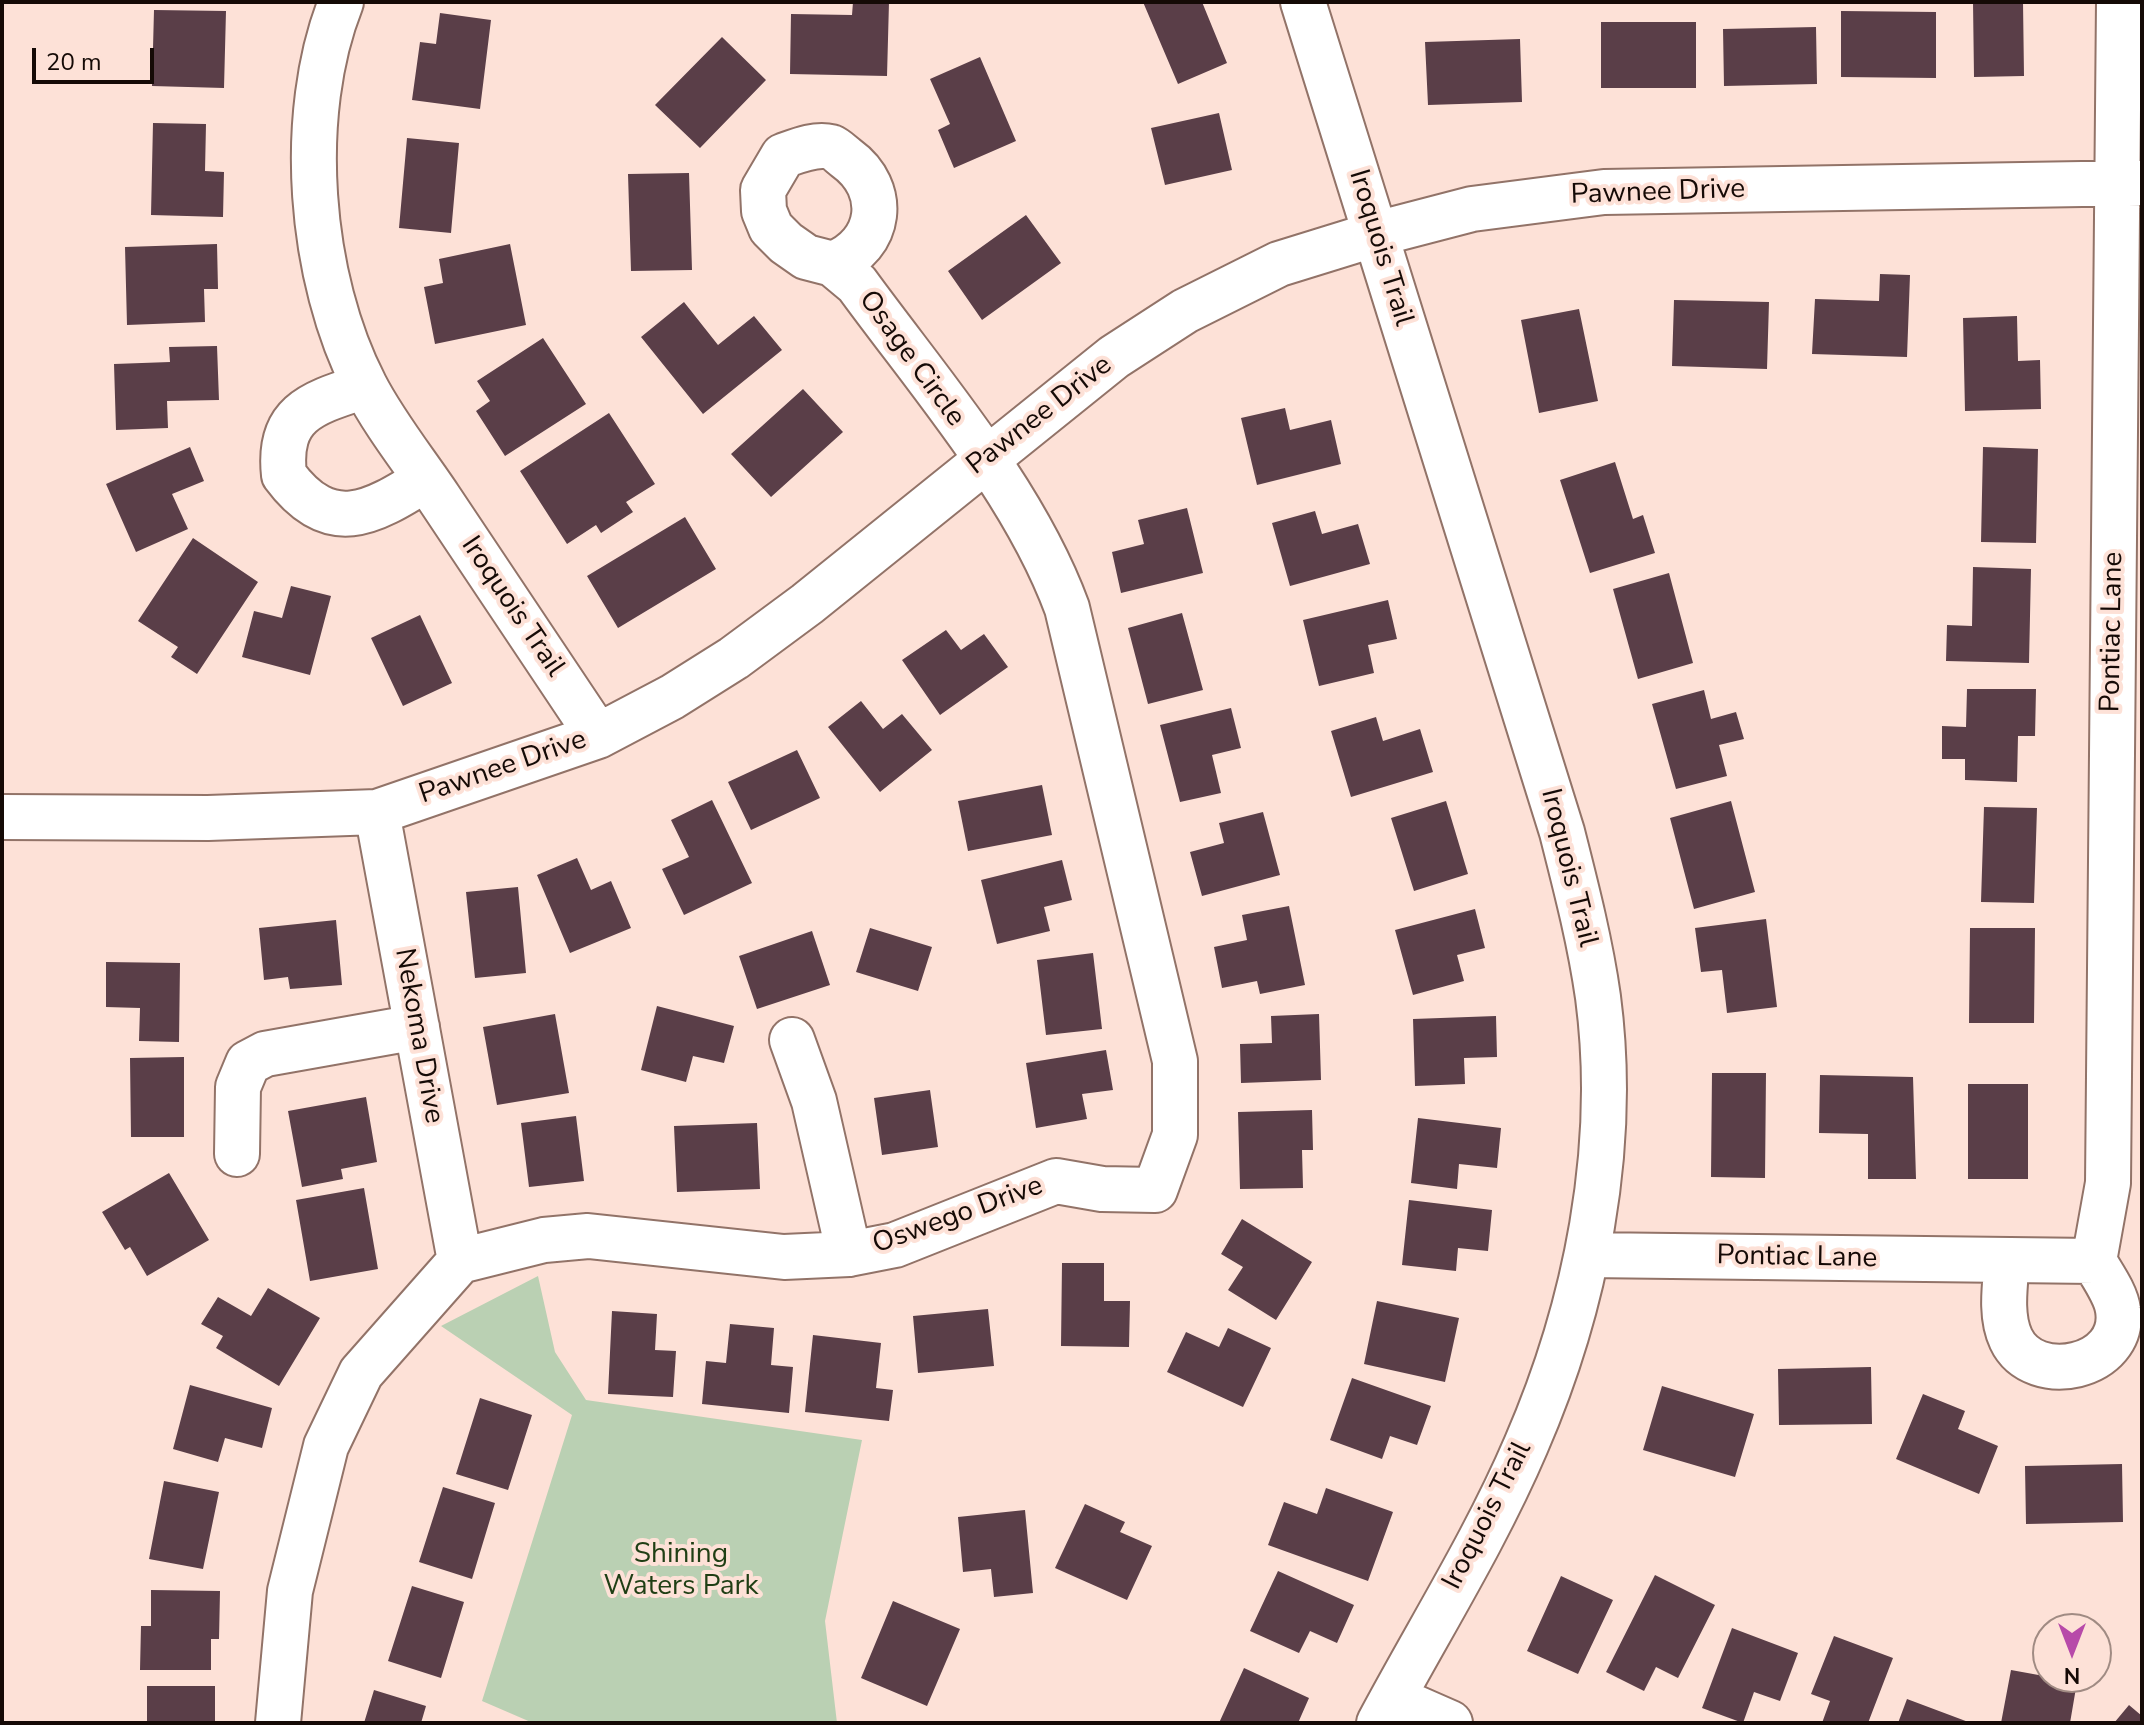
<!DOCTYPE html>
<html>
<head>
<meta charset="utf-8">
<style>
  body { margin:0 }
  #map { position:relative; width:2144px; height:1725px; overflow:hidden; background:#fde1d7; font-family:"Nunito Sans",sans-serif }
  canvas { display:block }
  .frame { position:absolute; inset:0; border:4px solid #150a06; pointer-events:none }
  .north { position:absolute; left:2032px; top:1613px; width:80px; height:80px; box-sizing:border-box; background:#fde1d7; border:2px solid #a08b83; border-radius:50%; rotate:180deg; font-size:22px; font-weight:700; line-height:32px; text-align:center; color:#150a06 }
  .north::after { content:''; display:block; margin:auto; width:28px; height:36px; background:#b74aa9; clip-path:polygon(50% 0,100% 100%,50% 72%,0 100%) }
  .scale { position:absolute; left:32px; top:48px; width:122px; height:36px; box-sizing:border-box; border:4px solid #150a06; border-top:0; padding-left:10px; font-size:24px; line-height:28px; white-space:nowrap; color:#150a06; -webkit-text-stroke:6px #fde1d7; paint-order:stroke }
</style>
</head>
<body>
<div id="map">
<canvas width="2144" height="1725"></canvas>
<div class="frame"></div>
<div class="north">N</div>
<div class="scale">20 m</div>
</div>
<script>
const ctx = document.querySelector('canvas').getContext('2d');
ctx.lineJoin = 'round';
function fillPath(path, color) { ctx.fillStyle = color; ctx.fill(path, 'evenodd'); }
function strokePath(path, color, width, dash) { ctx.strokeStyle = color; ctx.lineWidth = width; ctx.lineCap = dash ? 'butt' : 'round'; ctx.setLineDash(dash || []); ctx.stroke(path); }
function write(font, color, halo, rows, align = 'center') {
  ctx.font = font + ' "Nunito Sans",sans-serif'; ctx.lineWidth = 8; ctx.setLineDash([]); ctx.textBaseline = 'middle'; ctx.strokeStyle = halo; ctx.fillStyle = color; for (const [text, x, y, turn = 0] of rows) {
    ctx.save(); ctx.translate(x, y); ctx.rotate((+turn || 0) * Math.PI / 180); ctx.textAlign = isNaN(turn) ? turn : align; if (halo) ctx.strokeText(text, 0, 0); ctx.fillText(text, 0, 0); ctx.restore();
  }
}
const green = new Path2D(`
  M 538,1276 L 555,1352 L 586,1400 L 862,1440 L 825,1621 L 837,1723 L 533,1723 L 482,1701 L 572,1415 L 441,1326 Z`);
const building = new Path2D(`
  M 853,2 L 889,2 L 887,76 L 790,74 L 791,14 L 852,15 Z
  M 1143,2 L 1202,2 L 1227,63 L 1178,84 Z
  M 1973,2 L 2023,2 L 2024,76 L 1974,77 Z
  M 154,10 L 226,11 L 224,88 L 152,86 Z
  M 1841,11 L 1936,12 L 1936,78 L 1841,77 Z
  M 440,13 L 491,20 L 480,109 L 412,100 L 420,42 L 436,44 Z
  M 1601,22 L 1696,22 L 1696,88 L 1601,88 Z
  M 1816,27 L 1817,84 L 1724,86 L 1723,29 Z
  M 722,37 L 766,80 L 700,148 L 655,105 Z
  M 1520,39 L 1522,102 L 1428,105 L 1425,42 Z
  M 980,57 L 1016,141 L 954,168 L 938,130 L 950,124 L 930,79 Z
  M 1219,113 L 1232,170 L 1165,185 L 1151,128 Z
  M 153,123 L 206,124 L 205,171 L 224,172 L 223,217 L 151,215 Z
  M 407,138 L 459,143 L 451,233 L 399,228 Z
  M 689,173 L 692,270 L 631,271 L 628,174 Z
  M 1026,215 L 1061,263 L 982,320 L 948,271 Z
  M 217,244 L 218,289 L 204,289 L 205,322 L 127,325 L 125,247 Z
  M 510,244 L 526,325 L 435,344 L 424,287 L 443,283 L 439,259 Z
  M 1880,274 L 1910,275 L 1907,357 L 1812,354 L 1815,299 L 1879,301 Z
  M 1674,300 L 1769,302 L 1767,369 L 1672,366 Z
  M 684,302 L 718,345 L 754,316 L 782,350 L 703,414 L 641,337 Z
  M 1579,309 L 1598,401 L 1539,413 L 1521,320 Z
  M 2017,316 L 2018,361 L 2040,360 L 2041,409 L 1965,411 L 1963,318 Z
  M 543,338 L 586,404 L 505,456 L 476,411 L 490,401 L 477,381 Z
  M 217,346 L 219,400 L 167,401 L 168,428 L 116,430 L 114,364 L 170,362 L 169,347 Z
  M 803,389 L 843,432 L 771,497 L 731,454 Z
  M 1285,408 L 1290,430 L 1331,420 L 1341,464 L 1257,485 L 1241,418 Z
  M 609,413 L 655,484 L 626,502 L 633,512 L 601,533 L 596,525 L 567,544 L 520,471 Z
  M 190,447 L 204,481 L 172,494 L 188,529 L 136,552 L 106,484 Z
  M 1983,447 L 2038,449 L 2036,543 L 1981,542 Z
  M 1615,462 L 1633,519 L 1643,515 L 1655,553 L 1590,573 L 1560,480 Z
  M 1187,508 L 1203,573 L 1121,593 L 1112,552 L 1144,544 L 1138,520 Z
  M 1315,511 L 1322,534 L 1358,524 L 1370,564 L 1290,586 L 1272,523 Z
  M 685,517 L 716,569 L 618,628 L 587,576 Z
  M 193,538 L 258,582 L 197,674 L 171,657 L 178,647 L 138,621 Z
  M 1973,567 L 2031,569 L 2029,663 L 1946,661 L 1947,625 L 1972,626 Z
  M 1669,573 L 1693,663 L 1638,679 L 1613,589 Z
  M 291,586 L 331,596 L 310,675 L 242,657 L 254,611 L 282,618 Z
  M 1388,600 L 1397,639 L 1368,645 L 1374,673 L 1319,686 L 1303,620 Z
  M 1182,613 L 1203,690 L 1148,704 L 1128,628 Z
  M 420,615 L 452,683 L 403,706 L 371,638 Z
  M 946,630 L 961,650 L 984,634 L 1008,667 L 940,715 L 902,660 Z
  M 1967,689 L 2036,689 L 2035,736 L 2018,736 L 2017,782 L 1965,780 L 1965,759 L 1942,759 L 1942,726 L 1966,727 Z
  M 1704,690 L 1711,719 L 1736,712 L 1744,739 L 1719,745 L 1727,776 L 1676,789 L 1652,704 Z
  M 861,701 L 883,729 L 902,714 L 932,750 L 880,792 L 828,727 Z
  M 1231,708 L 1241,748 L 1212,755 L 1221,793 L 1180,802 L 1160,725 Z
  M 1376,717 L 1383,741 L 1420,729 L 1433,772 L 1351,797 L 1331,731 Z
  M 797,750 L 820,798 L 751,830 L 728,782 Z
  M 1042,785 L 1052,835 L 968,851 L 958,801 Z
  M 712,800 L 752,883 L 684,915 L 662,869 L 689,857 L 671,820 Z
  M 1446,801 L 1468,874 L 1414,891 L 1391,818 Z
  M 1731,801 L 1755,892 L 1694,909 L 1670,818 Z
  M 1984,807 L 2037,808 L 2034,903 L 1981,902 Z
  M 1263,812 L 1280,875 L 1202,896 L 1190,852 L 1224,843 L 1219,823 Z
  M 577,858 L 591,890 L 611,881 L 631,928 L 570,953 L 537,875 Z
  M 1062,860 L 1072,900 L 1044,907 L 1050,931 L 997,944 L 981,880 Z
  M 518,887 L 526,973 L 475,978 L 466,892 Z
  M 1289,906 L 1305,985 L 1260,994 L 1257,981 L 1222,988 L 1214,947 L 1247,940 L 1242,915 Z
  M 1475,909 L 1485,948 L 1457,955 L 1464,981 L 1413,995 L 1395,930 Z
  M 1766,919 L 1777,1007 L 1727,1013 L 1722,970 L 1701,972 L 1695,928 Z
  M 336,920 L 342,985 L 290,989 L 288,977 L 264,980 L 259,928 Z
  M 870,928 L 932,947 L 918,991 L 856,972 Z
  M 1970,928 L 2035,928 L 2034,1023 L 1969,1023 Z
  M 812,931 L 830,985 L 757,1009 L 739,956 Z
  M 1093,953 L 1102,1029 L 1046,1035 L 1037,960 Z
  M 106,962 L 180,963 L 179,1042 L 139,1041 L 140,1008 L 106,1007 Z
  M 657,1006 L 734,1026 L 724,1063 L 693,1056 L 686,1082 L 641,1070 Z
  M 555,1014 L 569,1093 L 497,1105 L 483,1027 Z
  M 1319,1014 L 1321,1080 L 1241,1083 L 1240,1044 L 1272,1043 L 1271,1016 Z
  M 1496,1016 L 1497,1057 L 1464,1058 L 1465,1084 L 1415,1086 L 1413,1019 Z
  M 1106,1050 L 1113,1090 L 1082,1094 L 1087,1119 L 1036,1128 L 1026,1063 Z
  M 184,1057 L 184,1137 L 131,1137 L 130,1058 Z
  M 1712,1073 L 1766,1073 L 1765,1178 L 1711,1177 Z
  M 1820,1075 L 1913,1077 L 1916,1179 L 1868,1179 L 1868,1134 L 1819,1133 Z
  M 1968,1084 L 2028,1084 L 2028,1179 L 1968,1179 Z
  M 930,1090 L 938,1147 L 882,1155 L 874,1098 Z
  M 366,1097 L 377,1162 L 341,1169 L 343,1179 L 302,1187 L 288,1111 Z
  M 1312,1110 L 1313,1150 L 1302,1150 L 1303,1188 L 1240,1189 L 1238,1112 Z
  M 576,1116 L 584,1181 L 529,1187 L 521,1123 Z
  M 1418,1118 L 1501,1128 L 1497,1168 L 1459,1164 L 1457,1189 L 1411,1183 Z
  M 757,1123 L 760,1189 L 677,1192 L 674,1126 Z
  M 169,1173 L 209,1240 L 147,1276 L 130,1247 L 125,1250 L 102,1212 Z
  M 364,1188 L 378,1269 L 310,1281 L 296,1200 Z
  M 1409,1200 L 1492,1210 L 1488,1251 L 1458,1248 L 1456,1271 L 1402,1265 Z
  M 1242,1219 L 1312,1262 L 1276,1320 L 1228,1290 L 1243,1267 L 1221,1254 Z
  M 1062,1263 L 1104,1263 L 1104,1301 L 1130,1301 L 1129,1347 L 1061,1346 Z
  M 268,1288 L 320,1318 L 279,1386 L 216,1348 L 223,1336 L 201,1324 L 218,1297 L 251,1316 Z
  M 1377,1301 L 1459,1318 L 1445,1382 L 1364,1364 Z
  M 988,1309 L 994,1366 L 918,1373 L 913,1316 Z
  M 612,1311 L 657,1314 L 655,1350 L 676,1351 L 673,1397 L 608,1394 Z
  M 730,1324 L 774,1328 L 771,1365 L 793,1367 L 789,1413 L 702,1404 L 706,1361 L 726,1363 Z
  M 1228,1328 L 1271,1348 L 1243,1407 L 1167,1372 L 1186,1332 L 1219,1347 Z
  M 813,1335 L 881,1343 L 876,1388 L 893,1390 L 889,1421 L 805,1412 Z
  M 1871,1367 L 1872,1424 L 1779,1425 L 1778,1369 Z
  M 1352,1378 L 1431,1406 L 1417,1445 L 1390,1436 L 1382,1459 L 1330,1440 Z
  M 190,1385 L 272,1408 L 262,1448 L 225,1438 L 218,1462 L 173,1449 Z
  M 1662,1386 L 1754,1414 L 1735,1477 L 1643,1450 Z
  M 1923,1394 L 1965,1411 L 1958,1429 L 1998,1446 L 1979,1494 L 1896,1459 Z
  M 480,1398 L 532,1415 L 508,1490 L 456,1474 Z
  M 2122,1464 L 2123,1522 L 2026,1524 L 2025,1466 Z
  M 164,1481 L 219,1492 L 203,1569 L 149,1559 Z
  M 443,1487 L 495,1503 L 472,1579 L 419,1562 Z
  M 1326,1488 L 1393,1512 L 1368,1581 L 1268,1545 L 1284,1502 L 1317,1514 Z
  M 1085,1504 L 1125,1522 L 1120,1532 L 1152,1546 L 1127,1600 L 1055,1568 Z
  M 1025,1510 L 1033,1593 L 994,1597 L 991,1569 L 963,1572 L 958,1517 Z
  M 1278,1571 L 1354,1605 L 1337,1643 L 1310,1631 L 1299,1653 L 1250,1631 Z
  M 1655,1575 L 1715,1605 L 1678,1678 L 1656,1667 L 1644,1691 L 1606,1672 Z
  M 1561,1576 L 1613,1600 L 1578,1674 L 1527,1651 Z
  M 412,1586 L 464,1602 L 441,1678 L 388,1661 Z
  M 151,1590 L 220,1591 L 219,1639 L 211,1639 L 211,1670 L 140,1670 L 141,1626 L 151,1626 Z
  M 893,1601 L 960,1629 L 927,1706 L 861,1678 Z
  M 1732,1628 L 1798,1653 L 1780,1701 L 1754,1692 L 1743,1723 L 1702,1708 Z
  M 1834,1636 L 1893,1658 L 1868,1723 L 1822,1723 L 1830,1701 L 1811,1694 Z
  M 1244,1668 L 1309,1698 L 1298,1723 L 1219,1723 Z
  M 2011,1670 L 2077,1682 L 2070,1723 L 2001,1723 Z
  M 147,1686 L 215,1686 L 215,1723 L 147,1723 Z
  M 374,1690 L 426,1706 L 421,1723 L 364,1723 Z
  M 1907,1699 L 1971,1723 L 1898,1723 Z
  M 2129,1705 L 2142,1716 L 2142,1723 L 2114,1723 Z`);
const street = new Path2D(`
  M 341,2 C 296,115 309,278 365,386 C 385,425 415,462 439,498 C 492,577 545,656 598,736
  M 1303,2 L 1562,832 C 1576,887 1590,941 1598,997 C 1618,1148 1586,1307 1526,1445 C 1485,1541 1428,1631 1379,1723
  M 365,386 C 313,403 277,412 284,475 C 330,537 371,514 426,479
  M 377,812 L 460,1261
  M 2,817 L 208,818 L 377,812 L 598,736 L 672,697 L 734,658 L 807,604 L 1114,357 L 1185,311 L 1279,264 L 1376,234 L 1472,209 L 1604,192 L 2142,183
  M 792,1040 L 814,1101 L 849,1254
  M 237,1154 L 238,1087 L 248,1063 L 265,1054 L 417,1027
  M 1588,1255 L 2094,1261 L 2108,1183 L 2119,2
  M 2007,1260 C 2005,1285 2000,1316 2011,1339 C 2034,1388 2127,1368 2118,1310 C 2116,1294 2102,1275 2094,1261
  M 1393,1698 L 1450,1723
  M 278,1723 L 290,1591 L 326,1446 L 361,1373 L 460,1261 L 544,1240 L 588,1236 L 784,1257 L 849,1254 L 895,1245 L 1056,1181 L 1102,1189 L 1155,1190 L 1175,1135 L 1175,1061 L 1067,608 C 1024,491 930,384 857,284 L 833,264 L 806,257 L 786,243 L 771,228 L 764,211 L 763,190 L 783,156 C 797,151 815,143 831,147 C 836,149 842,155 846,158 C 889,189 882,245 833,264`);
const streetNames = [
  ["Pawnee Drive",1658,193,-2],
  ["Iroquois Trail",1380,248,73],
  ["Osage Circle",911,359,54],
  ["Pawnee Drive",1040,416,-38],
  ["Iroquois Trail",512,607,56],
  ["Pontiac Lane",2113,632,-89],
  ["Pawnee Drive",503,768,-19],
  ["Iroquois Trail",1568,868,76],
  ["Nekoma Drive",418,1036,80],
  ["Oswego Drive",958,1216,-20],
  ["Pontiac Lane",1797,1258,1],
  ["Iroquois Trail",1488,1516,-63]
];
const parkNames = [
  ["Shining",681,1555],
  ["Waters Park",681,1587]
];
fillPath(green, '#bad0b3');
fillPath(building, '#5a3e48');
strokePath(street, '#927368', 48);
strokePath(street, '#fff', 44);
write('28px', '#150a06', '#fde1d7', streetNames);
write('28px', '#1f3e14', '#fde1d7', parkNames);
</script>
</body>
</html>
